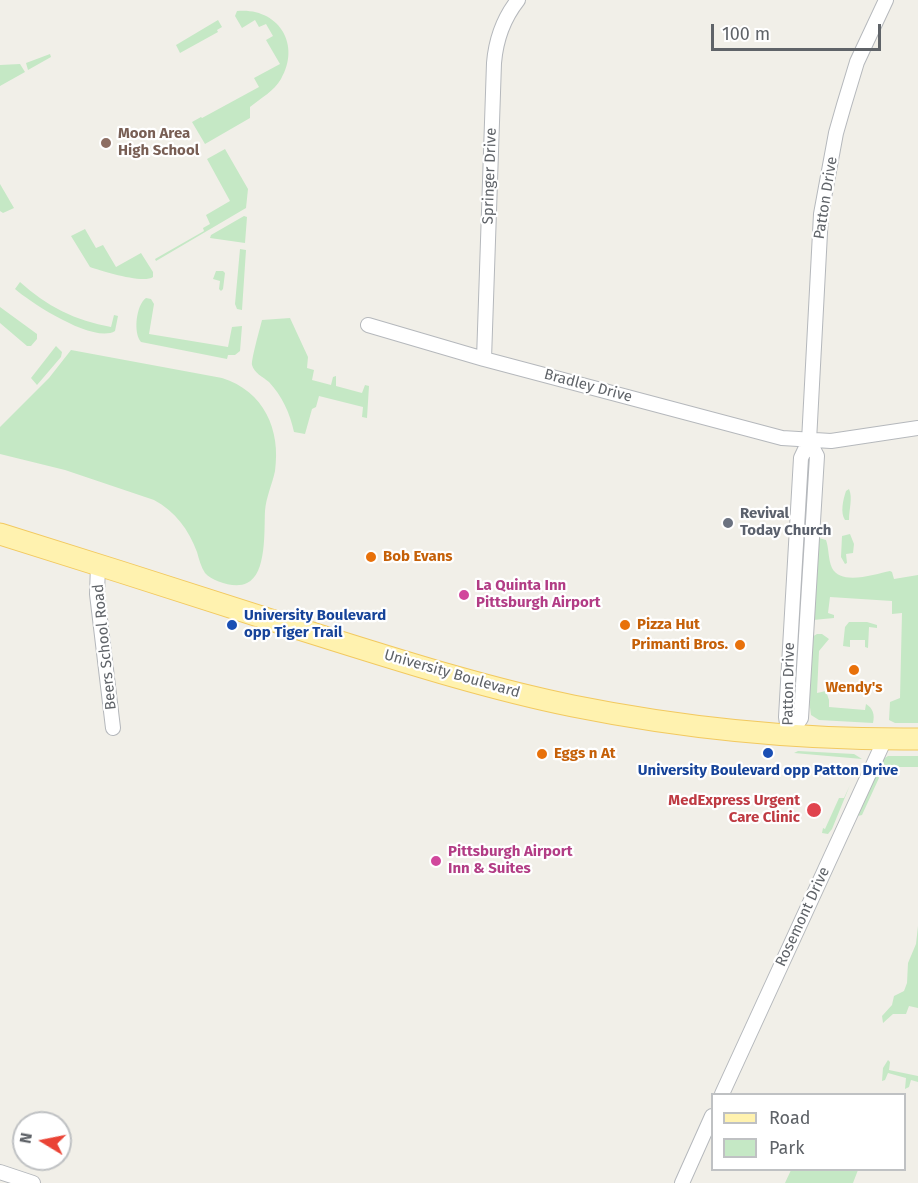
<!DOCTYPE html>
<html>
<head>
<meta charset="utf-8">
<style>
  body { margin:0 }
  #map { position:relative; width:918px; height:1183px; overflow:hidden; background:#f1efe8; font-family:"Fira Sans",sans-serif }
  canvas { display:block }
  .legend { position:absolute; left:711px; top:1093px; width:195px; height:78px; box-sizing:border-box; background:#fff; border:2px solid #bfc1c3; margin:0; padding:8px 10px; list-style:none; font-size:18px; color:#5f6368 }
  .legend li { display:flex; align-items:center; gap:12px; height:30px }
  .legend b { width:30px; border:2px solid #bfc1c3 }
  .north { position:absolute; left:12px; top:1111px; width:60px; height:60px; box-sizing:border-box; background:#fff; border:2px solid #bfc1c3; border-radius:50%; rotate:280deg; font-size:16px; font-weight:700; line-height:24px; text-align:center; color:#5f6368 }
  .north::after { content:''; display:block; margin:auto; width:21px; height:27px; background:#ea4335; clip-path:polygon(50% 0,100% 100%,50% 72%,0 100%) }
  .scale { position:absolute; left:711px; top:24px; width:170px; height:27px; box-sizing:border-box; border:3px solid #5f6368; border-top:0; padding-left:8px; font-size:18px; line-height:21px; white-space:nowrap; color:#5f6368; -webkit-text-stroke:4px #fff; paint-order:stroke }
</style>
</head>
<body>
<div id="map">
<canvas width="918" height="1183"></canvas>
<ul class="legend">
<li><b style="height:8px;background:#fff2af"></b>Road</li>
<li><b style="height:16px;background:#c5e8c5"></b>Park</li>
</ul>
<div class="north">N</div>
<div class="scale">100 m</div>
</div>
<script>
const ctx = document.querySelector('canvas').getContext('2d');
ctx.lineJoin = 'round';
function fillPath(path, color) { ctx.fillStyle = color; ctx.fill(path, 'evenodd'); }
function strokePath(path, color, width, dash) { ctx.strokeStyle = color; ctx.lineWidth = width; ctx.lineCap = dash ? 'butt' : 'round'; ctx.setLineDash(dash || []); ctx.stroke(path); }
function write(font, color, halo, rows, align = 'center') {
  ctx.font = font + ' "Fira Sans",sans-serif'; ctx.lineWidth = 4.5; ctx.setLineDash([]); ctx.textBaseline = 'middle'; ctx.strokeStyle = halo; ctx.fillStyle = color; for (const [text, x, y, turn = 0] of rows) {
    ctx.save(); ctx.translate(x, y); ctx.rotate((+turn || 0) * Math.PI / 180); ctx.textAlign = isNaN(turn) ? turn : align; if (halo) ctx.strokeText(text, 0, 0); ctx.fillText(text, 0, 0); ctx.restore();
  }
}
const green = new Path2D(`
  M 237,11 C 277,7 302,43 281,79 C 274,91 261,98 250,107 L 250,118 L 205,144 L 192,122 L 201,117 L 202,118 L 259,87 L 254,78 L 280,64 L 266,40 L 273,36 L 266,24 L 259,27 L 255,20 L 242,28 L 235,16 Z
  M 218,20 L 222,27 L 217,30 L 218,32 L 180,53 L 176,45 Z
  M 50,54 L 51,57 L 28,70 L 26,63 Z
  M 20,64 L 25,72 L 0,86 L 0,65 Z
  M 225,149 L 248,189 L 246,208 L 156,261 L 155,259 L 204,231 L 203,228 L 210,224 L 206,215 L 230,201 L 207,159 Z
  M 0,184 L 14,208 L 3,213 L 0,211 Z
  M 244,216 L 247,217 L 245,243 L 210,238 L 211,235 Z
  M 85,229 L 96,248 L 103,245 L 116,267 L 141,253 L 153,272 L 153,277 C 143,284 102,271 90,267 L 71,236 Z
  M 240,249 L 246,250 L 242,310 L 237,309 L 235,304 Z
  M 216,271 L 223,271 L 225,273 L 223,289 L 221,291 L 219,289 L 220,281 L 213,279 Z
  M 20,282 C 46,306 76,321 111,327 L 114,315 L 118,316 L 115,331 C 94,344 31,303 15,289 Z
  M 146,298 L 151,299 L 154,304 L 149,334 L 228,347 L 232,327 L 242,326 L 240,351 L 235,355 L 228,355 L 227,359 L 141,342 C 133,333 136,305 146,298 Z
  M 0,307 L 37,334 L 37,339 L 31,346 L 27,346 L 0,323 Z
  M 290,318 L 308,357 L 307,368 L 314,370 L 312,380 L 331,385 L 333,377 L 336,376 L 336,386 L 362,393 L 365,385 L 369,386 L 367,418 L 362,417 L 363,407 L 319,396 L 316,407 L 312,409 L 305,434 L 294,432 C 290,413 282,396 269,382 C 263,377 254,373 252,365 C 251,360 260,328 262,320 Z
  M 56,346 L 62,352 L 61,357 L 37,385 L 31,378 Z
  M 71,350 L 222,378 C 264,391 281,430 275,471 C 272,485 266,497 265,511 C 264,530 267,574 247,583 C 236,589 213,582 205,573 C 201,567 199,559 197,552 C 189,530 175,511 154,500 L 65,470 L 0,454 L 0,427 L 49,378 Z
  M 849,489 C 853,498 849,509 849,520 L 845,520 C 840,513 843,500 846,491 Z
  M 850,534 L 854,544 L 853,553 L 846,554 L 847,563 L 845,564 L 841,557 L 842,536 Z
  M 819,538 L 826,540 C 829,548 828,559 832,568 C 841,586 875,574 890,571 L 892,572 L 894,579 L 918,575 L 918,723 L 895,723 L 889,720 L 890,702 L 900,698 L 902,613 L 892,614 L 892,601 L 830,597 L 828,613 L 834,615 L 834,618 L 813,620 L 817,540 Z
  M 849,622 L 867,622 L 877,625 L 877,628 L 869,627 L 868,648 L 865,647 L 865,640 L 850,640 L 850,647 L 843,646 L 845,627 Z
  M 817,634 L 822,634 L 829,639 L 819,651 L 817,693 L 826,691 L 829,700 L 829,707 L 865,710 L 866,704 C 873,708 875,715 873,723 L 819,720 L 811,715 L 808,692 L 812,637 Z
  M 798,751 L 854,754 L 862,759 L 794,753 Z
  M 888,756 L 918,756 L 918,767 L 884,767 L 862,815 L 858,816 L 883,759 Z
  M 850,785 L 832,829 L 828,834 L 822,833 L 823,828 L 825,829 L 839,798 L 844,798 Z
  M 918,926 L 918,1008 L 909,1006 L 906,1014 L 893,1014 L 883,1023 L 882,1016 L 892,1005 L 894,996 L 904,991 L 907,983 L 908,963 L 916,944 Z
  M 888,1060 L 890,1062 L 889,1070 L 918,1076 L 918,1082 L 911,1080 L 909,1087 L 905,1089 L 906,1078 L 888,1073 L 885,1080 L 882,1081 L 883,1068 Z
  M 791,1170 L 858,1170 L 853,1183 L 785,1183 Z`);
const street = new Path2D(`
  M 368,325 L 484,359 L 782,438 L 831,441 L 918,428
  M 484,359 L 494,63 C 496,39 503,19 518,0
  M 98,565 L 97,594 L 113,728
  M 789,736 L 786,717 L 801,458 L 809,441 L 821,214 L 836,133 L 844,105 L 857,62 L 886,0
  M 789,736 L 801,718 L 817,456 L 809,441
  M 722,1094 L 885,739
  M 0,1172 L 33,1183
  M 682,1183 L 712,1116`);
const primary = new Path2D(`
  M 0,534 C 100,565 199,597 299,629 C 389,657 480,687 573,706 C 687,729 802,740 918,739`);
const markers = [
  [106,143,6,"#8d6e63"],
  [728,523,6,"#6b7280"],
  [371,557,6,"#e8710a"],
  [464,595,6,"#d1479c"],
  [232,625,6,"#1a4fb4"],
  [625,625,6,"#e8710a"],
  [740,645,6,"#e8710a"],
  [854,670,6,"#e8710a"],
  [768,753,6,"#1a4fb4"],
  [542,754,6,"#e8710a"],
  [814,810,8,"#e0444e"],
  [436,861,6,"#d1479c"]
];
const educationNames = [
  ["Moon Area",118,134],
  ["High School",118,151]
];
const streetNames = [
  ["Springer Drive",490,176,-88],
  ["Patton Drive",826,198,-81],
  ["Bradley Drive",588,386,15],
  ["Beers School Road",105,647,-96],
  ["University Boulevard",452,674,16],
  ["Patton Drive",789,684,-89],
  ["Rosemont Drive",803,917,-65]
];
const worshipNames = [
  ["Revival",740,514],
  ["Today Church",740,531]
];
const foodNames = [
  ["Bob Evans",383,557],
  ["Pizza Hut",637,625],
  ["Primanti Bros.",728,645,"right"],
  ["Wendy's",854,688,"center"],
  ["Eggs n At",554,754]
];
const hotelNames = [
  ["La Quinta Inn",476,586],
  ["Pittsburgh Airport",476,603],
  ["Pittsburgh Airport",448,852],
  ["Inn & Suites",448,869]
];
const transitNames = [
  ["University Boulevard",244,616],
  ["opp Tiger Trail",244,633],
  ["University Boulevard opp Patton Drive",768,771,"center"]
];
const healthNames = [
  ["MedExpress Urgent",800,801],
  ["Care Clinic",800,818]
];
fillPath(green, '#c5e8c5');
strokePath(street, '#b5b8bc', 16);
strokePath(primary, '#f2c960', 23);
strokePath(street, '#fff', 14);
strokePath(primary, '#fff2af', 21);
for (const [x, y, r, color] of markers) { const dot = new Path2D(); dot.arc(x, y, r, 0, 2 * Math.PI); ctx.fillStyle = color; ctx.fill(dot); strokePath(dot, '#fff', 2); }
write('bold 15px', '#785e54', '#fff', educationNames, 'left');
write('15px', '#5f6368', '#fff', streetNames);
write('bold 15px', '#5b616d', '#fff', worshipNames, 'left');
write('bold 15px', '#c56008', '#fff', foodNames, 'left');
write('bold 15px', '#b23c85', '#fff', hotelNames, 'left');
write('bold 15px', '#164399', '#fff', transitNames, 'left');
write('bold 15px', '#be3a42', '#fff', healthNames, 'right');
</script>
</body>
</html>
